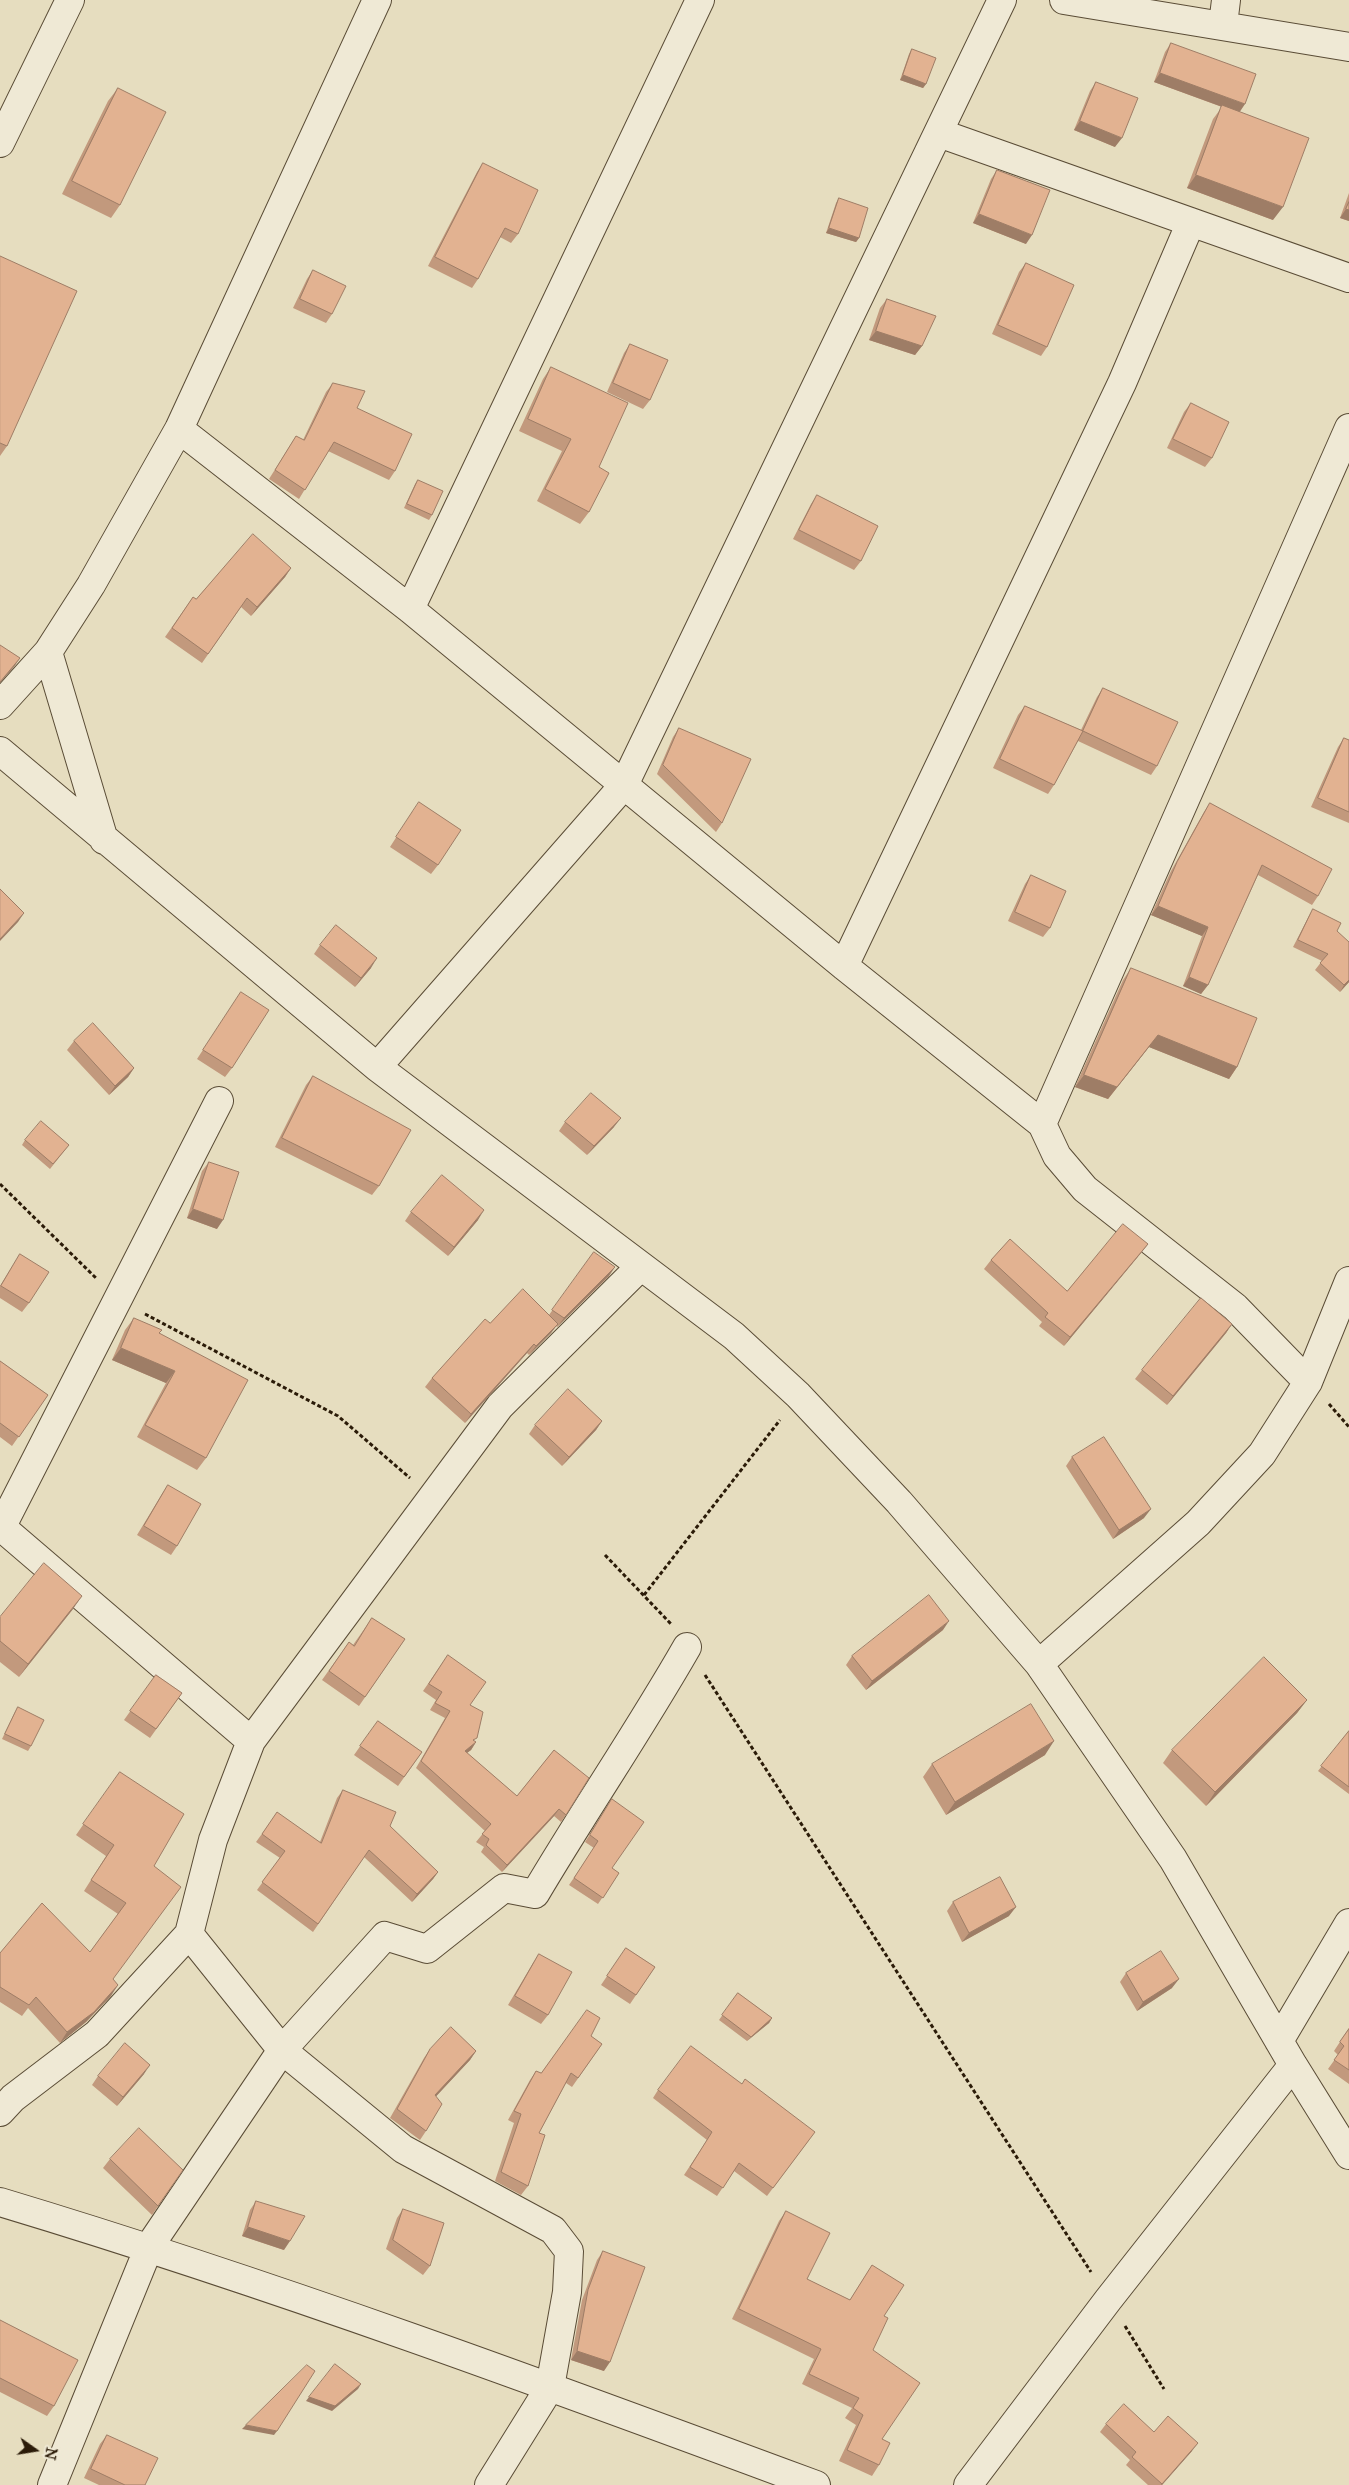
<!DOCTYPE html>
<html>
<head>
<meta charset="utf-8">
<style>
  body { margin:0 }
  #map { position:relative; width:1349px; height:2485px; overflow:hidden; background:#e6ddbf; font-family:"IM FELL Great Primer",serif }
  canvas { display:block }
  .north { position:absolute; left:10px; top:2425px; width:50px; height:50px; -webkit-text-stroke:4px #efe9d5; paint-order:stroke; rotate:103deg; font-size:14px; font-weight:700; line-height:20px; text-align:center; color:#2b1b08 }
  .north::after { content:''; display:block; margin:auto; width:18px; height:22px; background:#2b1b08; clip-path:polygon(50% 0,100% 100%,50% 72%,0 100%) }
</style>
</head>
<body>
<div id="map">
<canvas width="1349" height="2485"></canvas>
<div class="north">N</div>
</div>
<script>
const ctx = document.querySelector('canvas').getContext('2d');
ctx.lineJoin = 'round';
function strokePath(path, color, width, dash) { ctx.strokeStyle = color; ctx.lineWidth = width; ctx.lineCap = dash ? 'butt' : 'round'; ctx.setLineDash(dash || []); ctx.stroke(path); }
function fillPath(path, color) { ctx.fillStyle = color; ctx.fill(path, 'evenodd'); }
const path = new Path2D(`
  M 0,1184 L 96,1278
  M 145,1314 L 338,1416 L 410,1478
  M 1329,1404 L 1349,1427
  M 605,1555 L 671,1624
  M 644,1595 L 780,1420
  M 705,1675 L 1091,2272
  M 1125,2326 L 1164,2389`);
const street = new Path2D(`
  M 1064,0 L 1349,47
  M 1223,25 L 1226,0
  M 939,133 L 1349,278
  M 0,143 L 70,0
  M 179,429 L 410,609 L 844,966 L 1042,1124 L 1057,1156 L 1085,1189 L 1235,1307 L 1308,1382
  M 410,609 L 700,0
  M 48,652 L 104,840
  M 0,705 L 48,652 L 91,585 L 179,429 L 377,0
  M 0,751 L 377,1067 L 734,1336 L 798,1395 L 899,1502 L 1039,1664 L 1173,1859 L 1293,2065 L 1349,2155
  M 844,966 L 1122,383 L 1191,222
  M 377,1067 L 624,785 L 1002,0
  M 1042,1124 L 1349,428
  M 0,1526 L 251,1741
  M 0,1530 L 219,1101
  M 1039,1664 L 1198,1523 L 1262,1454 L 1308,1382 L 1349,1281
  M 189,1934 L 282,2050 L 403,2149 L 553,2230 L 569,2251 L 567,2292 L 550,2387 L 489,2485
  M 1279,2041 L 1349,1923
  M 0,2112 L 13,2098 L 97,2034 L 189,1934 L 213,1840 L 251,1741 L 500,1406 L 640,1267
  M 0,2202 C 276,2285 546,2385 816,2485
  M 52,2485 L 149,2247 L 282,2050 L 385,1936 L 427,1949 L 504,1888 L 535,1894 C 584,1811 639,1731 687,1647
  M 968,2485 L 1108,2300 L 1293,2065`);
const wall = new Path2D(`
  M 1171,43 L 1240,112 L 1273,220 L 1187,188 L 1213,119 L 1222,107 L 1154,82 L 1165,52 Z
  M 912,49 L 926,84 L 923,88 L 900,80 L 909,54 Z
  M 1096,82 L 1115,147 L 1074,130 L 1090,91 Z
  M 118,88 L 120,205 L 111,218 L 62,194 L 108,101 Z
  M 483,163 L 518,234 L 511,243 L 500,237 L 478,279 L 472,288 L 428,266 L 477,172 Z
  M 997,170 L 1026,244 L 973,223 L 991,179 Z
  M 1349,193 L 1349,221 L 1340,218 Z
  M 839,198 L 859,238 L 856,242 L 826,233 L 836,203 Z
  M 0,256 L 7,446 L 0,456 Z
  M 1026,263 L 1047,347 L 1041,356 L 992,334 L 1019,272 Z
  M 313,270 L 332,314 L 326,323 L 293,308 L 307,279 Z
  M 887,299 L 922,346 L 915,355 L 869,340 L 880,308 Z
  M 630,344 L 650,400 L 643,409 L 607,392 L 624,353 Z
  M 551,367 L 599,467 L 589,512 L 580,524 L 537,501 L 562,451 L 519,431 L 543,379 Z
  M 333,383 L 357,408 L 395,471 L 389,480 L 328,451 L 299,499 L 269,479 L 296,436 L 303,440 L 326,392 Z
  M 1191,403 L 1212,458 L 1205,467 L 1167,448 L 1184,412 Z
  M 418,480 L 432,515 L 429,520 L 404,508 L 415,484 Z
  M 817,495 L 861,561 L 854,570 L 793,539 L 811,504 Z
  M 291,568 L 285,577 L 251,616 L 241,607 L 202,663 L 165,637 L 193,597 L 196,599 Z
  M 1103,688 L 1157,766 L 1151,775 L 1078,741 L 1054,785 L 1048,794 L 993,768 L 1018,715 L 1025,706 L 1081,730 L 1097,697 Z
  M 679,728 L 722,823 L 716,832 L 657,774 L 673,737 Z
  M 1344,738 L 1349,740 L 1349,823 L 1311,807 L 1338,747 Z
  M 1210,803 L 1318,896 L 1312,905 L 1258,875 L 1208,985 L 1201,994 L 1183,986 L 1202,936 L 1151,915 L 1171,871 L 1204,812 Z
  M 413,811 L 438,865 L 431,874 L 390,847 Z
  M 1031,875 L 1050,928 L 1043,937 L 1008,921 L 1025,884 Z
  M 1313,909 L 1337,931 L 1349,982 L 1340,992 L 1315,970 L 1322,961 L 1293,947 L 1309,916 Z
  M 320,945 L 371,968 L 355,987 L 314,954 Z
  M 1131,968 L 1237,1067 L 1229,1079 L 1149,1047 L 1108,1099 L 1075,1087 L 1123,980 Z
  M 241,992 L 232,1068 L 225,1077 L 197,1059 Z
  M 74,1041 L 134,1068 L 128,1077 L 109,1095 L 67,1050 Z
  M 313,1076 L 379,1186 L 372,1195 L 275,1147 L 306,1085 Z
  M 565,1122 L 614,1127 L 587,1155 L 559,1131 Z
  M 25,1140 L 69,1145 L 50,1169 L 22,1145 Z
  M 209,1162 L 217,1229 L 187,1218 L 202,1171 Z
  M 411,1212 L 478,1220 L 448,1256 L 405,1221 Z
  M 1148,1244 L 1141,1253 L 1064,1346 L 1039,1326 L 1042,1322 L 984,1269 L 991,1260 L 1067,1291 Z
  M 594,1252 L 609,1276 L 557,1327 L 556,1326 L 551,1333 L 529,1355 L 527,1353 L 465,1423 L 425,1387 L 432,1378 L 490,1323 L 549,1315 Z
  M 20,1254 L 29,1303 L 22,1312 L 0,1298 L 0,1286 Z
  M 134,1318 L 160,1333 L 206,1458 L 197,1470 L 137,1437 L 166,1383 L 112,1360 L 125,1330 Z
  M 1232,1324 L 1226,1333 L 1167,1405 L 1135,1379 L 1142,1370 Z
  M 0,1361 L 48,1395 L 12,1446 L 0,1437 Z
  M 602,1421 L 596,1430 L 562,1466 L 529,1434 L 535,1425 Z
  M 1072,1457 L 1144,1518 L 1113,1539 L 1066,1466 Z
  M 168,1485 L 177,1546 L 171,1555 L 137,1535 L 162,1494 Z
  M 73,1609 L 19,1677 L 0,1662 L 0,1617 Z
  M 372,1618 L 405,1639 L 359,1706 L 322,1680 L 349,1642 L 353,1645 Z
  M 943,1630 L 866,1690 L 846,1665 L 852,1656 Z
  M 448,1655 L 470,1705 L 474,1741 L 476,1742 L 471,1750 L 467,1753 L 517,1796 L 554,1750 L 566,1815 L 561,1822 L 554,1816 L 502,1872 L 481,1852 L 484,1847 L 476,1842 L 485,1831 L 416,1768 L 445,1718 L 430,1710 L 436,1700 L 423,1691 Z
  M 156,1675 L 182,1693 L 150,1738 L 124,1720 Z
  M 1307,1700 L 1297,1713 L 1206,1806 L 1163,1763 L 1172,1750 Z
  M 18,1707 L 31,1746 L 28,1751 L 2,1739 L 15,1712 Z
  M 378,1721 L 422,1752 L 398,1786 L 354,1755 Z
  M 1349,1731 L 1349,1794 L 1318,1771 Z
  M 1045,1755 L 946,1815 L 923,1777 L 932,1764 Z
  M 120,1772 L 154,1866 L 113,1979 L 111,1996 L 86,2022 L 60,2043 L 28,2008 L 22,2016 L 0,2002 L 0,1953 L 90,1952 L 118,1914 L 84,1891 L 106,1856 L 76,1835 Z
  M 343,1790 L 390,1826 L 438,1872 L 433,1879 L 412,1902 L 364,1857 L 313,1932 L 257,1890 L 280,1858 L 256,1842 L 272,1820 L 320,1842 L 337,1798 Z
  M 612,1799 L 612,1868 L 619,1873 L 598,1904 L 569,1885 L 594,1848 L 585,1842 Z
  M 953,1902 L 1009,1916 L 962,1942 L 947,1911 Z
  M 626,1948 L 655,1967 L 630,2004 L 601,1985 Z
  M 539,1954 L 548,2015 L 541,2024 L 508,2005 L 533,1963 Z
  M 1126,1973 L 1172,1988 L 1137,2011 L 1120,1982 Z
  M 738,1993 L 772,2018 L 769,2023 L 747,2041 L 719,2020 Z
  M 1349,2028 L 1349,2084 L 1328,2069 L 1338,2055 L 1334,2051 Z
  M 591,2036 L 602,2044 L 572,2087 L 566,2083 L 539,2133 L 528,2186 L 521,2195 L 495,2181 L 514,2123 L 508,2120 L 530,2080 L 536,2071 L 541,2073 Z
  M 430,2049 L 476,2051 L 470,2060 L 436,2096 L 426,2131 L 420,2140 L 390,2118 L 424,2058 Z
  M 144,2074 L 117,2106 L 92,2085 L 98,2076 Z
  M 658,2090 L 809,2140 L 767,2196 L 734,2171 L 717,2196 L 684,2175 L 707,2140 L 653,2098 Z
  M 110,2159 L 183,2170 L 152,2215 L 103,2168 Z
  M 256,2201 L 284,2250 L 242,2236 L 250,2210 Z
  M 403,2209 L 430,2266 L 423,2275 L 386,2249 L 397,2218 Z
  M 786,2211 L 807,2279 L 850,2300 L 872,2265 L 884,2316 L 873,2350 L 882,2439 L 879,2465 L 872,2476 L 839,2461 L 856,2425 L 845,2418 L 852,2408 L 802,2384 L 814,2359 L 732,2319 L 779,2221 Z
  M 603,2251 L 604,2371 L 571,2360 L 582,2300 L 597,2260 Z
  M 0,2320 L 54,2406 L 47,2416 L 0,2392 Z
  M 1106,2424 L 1154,2432 L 1192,2451 L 1162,2485 L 1148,2485 L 1126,2465 L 1130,2460 L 1100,2432 Z
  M 107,2435 L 145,2485 L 99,2485 L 84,2478 L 100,2444 Z`);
const shadedWall = new Path2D(`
  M 1160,73 L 1245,104 L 1239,113 L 1154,82 Z
  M 903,75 L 926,84 L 923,88 L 900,80 Z
  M 1080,121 L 1122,138 L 1115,147 L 1074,130 Z
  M 1196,175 L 1283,207 L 1273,220 L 1187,188 Z
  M 1346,209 L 1349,210 L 1349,221 L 1340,218 Z
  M 979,214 L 1032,235 L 1026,244 L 973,223 Z
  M 829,228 L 859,238 L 856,242 L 826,233 Z
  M 876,331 L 922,346 L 915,355 L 869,340 Z
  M 291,568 L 285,577 L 251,616 L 257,607 Z
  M 20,658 L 14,667 L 0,683 L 0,682 Z
  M 1158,906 L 1208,927 L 1202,936 L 1151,915 Z
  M 24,913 L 18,922 L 0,941 L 0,939 Z
  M 377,958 L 371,968 L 355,987 L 361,978 Z
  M 1189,977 L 1208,985 L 1201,994 L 1183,986 Z
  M 1349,980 L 1349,982 L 1340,992 L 1344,985 Z
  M 1158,1035 L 1237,1067 L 1229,1079 L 1149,1047 L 1108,1099 L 1075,1087 L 1084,1075 Z
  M 134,1068 L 128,1077 L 109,1095 L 115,1086 Z
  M 621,1118 L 614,1127 L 587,1155 L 594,1146 Z
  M 193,1209 L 223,1220 L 217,1229 L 187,1218 Z
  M 484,1210 L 478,1220 L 448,1256 L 454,1247 Z
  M 1148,1244 L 1141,1253 L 1064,1346 L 1070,1337 Z
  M 615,1267 L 609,1276 L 557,1327 L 564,1318 Z
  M 558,1324 L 551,1333 L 529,1355 L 536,1346 Z
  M 1232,1324 L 1226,1333 L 1167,1405 L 1173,1396 Z
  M 534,1344 L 527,1353 L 465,1423 L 471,1414 Z
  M 121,1348 L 175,1371 L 166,1383 L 112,1360 Z
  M 602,1421 L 596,1430 L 562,1466 L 569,1457 Z
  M 1151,1509 L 1144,1518 L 1113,1539 L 1119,1530 Z
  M 82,1596 L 73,1609 L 19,1677 L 28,1664 Z
  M 949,1621 L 943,1630 L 866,1690 L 872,1681 Z
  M 1307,1700 L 1297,1713 L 1206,1806 L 1215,1792 Z
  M 1054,1741 L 1045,1755 L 946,1815 L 955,1802 Z
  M 476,1742 L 471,1750 L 460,1758 L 465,1751 Z
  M 559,1809 L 554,1816 L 502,1872 L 507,1865 Z
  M 438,1872 L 433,1879 L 412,1902 L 417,1894 Z
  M 1016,1907 L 1009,1916 L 962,1942 L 969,1933 Z
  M 1179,1979 L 1172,1988 L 1137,2011 L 1143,2002 Z
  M 118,1985 L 111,1996 L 86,2022 L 60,2043 L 67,2032 Z
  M 772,2018 L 769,2023 L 747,2041 L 751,2037 Z
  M 476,2051 L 470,2060 L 429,2104 L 435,2095 Z
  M 150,2065 L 144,2074 L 117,2106 L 123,2097 Z
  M 248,2227 L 290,2241 L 284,2250 L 242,2236 Z
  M 577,2351 L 610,2362 L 604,2371 L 571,2360 Z
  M 361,2384 L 358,2389 L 332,2411 L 306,2401 L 309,2397 Z
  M 246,2425 L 277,2431 L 274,2435 L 242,2429 Z
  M 1198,2443 L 1192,2451 L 1162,2485 L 1161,2485 Z`);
const building = new Path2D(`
  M 1171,43 L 1256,74 L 1245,104 L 1160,73 Z
  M 912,49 L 936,58 L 926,84 L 903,75 Z
  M 1096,82 L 1138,98 L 1122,138 L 1080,121 Z
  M 118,88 L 166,112 L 120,205 L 72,181 Z
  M 1222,105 L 1309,138 L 1283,207 L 1196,175 Z
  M 483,163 L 538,190 L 518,234 L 505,228 L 478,279 L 435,257 Z
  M 997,170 L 1050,190 L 1032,235 L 979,214 Z
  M 839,198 L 868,208 L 859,238 L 829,228 Z
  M 1349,202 L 1349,210 L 1346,209 Z
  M 0,256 L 77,291 L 7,446 L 0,443 Z
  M 1026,263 L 1074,285 L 1047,347 L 998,325 Z
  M 313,270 L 346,286 L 332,314 L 300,299 Z
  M 887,299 L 936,316 L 922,346 L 876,331 Z
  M 630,344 L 668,360 L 650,400 L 613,383 Z
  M 551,367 L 628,403 L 599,467 L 609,473 L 589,512 L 545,489 L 571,439 L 528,419 Z
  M 333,383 L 365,391 L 357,408 L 412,434 L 395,471 L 334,442 L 305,490 L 275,470 L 296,436 L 304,440 Z
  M 1191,403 L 1229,422 L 1212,458 L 1173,439 Z
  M 418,480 L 443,491 L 432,515 L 407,504 Z
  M 817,495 L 878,526 L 861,561 L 799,530 Z
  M 253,534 L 291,568 L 257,607 L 247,598 L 208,654 L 172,628 L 193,597 L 196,599 Z
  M 0,645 L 20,658 L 0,682 Z
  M 1103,688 L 1178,722 L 1157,766 L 1083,731 Z
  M 1025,706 L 1083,731 L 1054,785 L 1000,759 Z
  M 679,728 L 751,759 L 722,823 L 663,765 Z
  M 1344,738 L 1349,740 L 1349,812 L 1318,798 Z
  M 419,802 L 461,830 L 438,865 L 396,837 Z
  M 1210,803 L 1332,869 L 1318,896 L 1262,865 L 1208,985 L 1189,977 L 1208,927 L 1158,906 L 1177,862 Z
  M 1031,875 L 1066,891 L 1050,928 L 1015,912 Z
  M 0,889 L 24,913 L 0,939 Z
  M 1313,909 L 1341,923 L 1337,931 L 1349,942 L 1349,980 L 1344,985 L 1320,963 L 1328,954 L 1298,940 Z
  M 336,925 L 377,958 L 361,978 L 320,945 Z
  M 1131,968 L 1257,1018 L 1237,1067 L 1158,1035 L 1117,1087 L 1084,1075 Z
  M 241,992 L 269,1010 L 232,1068 L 203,1050 Z
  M 93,1023 L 134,1068 L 115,1086 L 74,1041 Z
  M 313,1076 L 411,1130 L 379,1186 L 282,1138 Z
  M 591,1093 L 621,1118 L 594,1146 L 565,1122 Z
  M 41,1121 L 69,1145 L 53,1164 L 25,1140 Z
  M 209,1162 L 239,1172 L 223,1220 L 193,1209 Z
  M 442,1175 L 484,1210 L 454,1247 L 411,1212 Z
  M 1123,1224 L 1148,1244 L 1070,1337 L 1045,1317 L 1048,1313 L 991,1260 L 1010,1239 L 1067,1291 Z
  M 594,1252 L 615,1267 L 564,1318 L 552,1310 Z
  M 20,1254 L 49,1272 L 29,1303 L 1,1286 Z
  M 523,1289 L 558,1324 L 536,1346 L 534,1344 L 471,1414 L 432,1378 L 485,1319 L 490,1323 Z
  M 1201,1298 L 1232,1324 L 1173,1396 L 1142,1370 Z
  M 134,1318 L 162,1330 L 159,1333 L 248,1380 L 206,1458 L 145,1425 L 175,1371 L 121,1348 Z
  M 0,1361 L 48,1395 L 19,1437 L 0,1423 Z
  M 568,1389 L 602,1421 L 569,1457 L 535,1425 Z
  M 1104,1437 L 1151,1509 L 1119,1530 L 1072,1457 Z
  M 168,1485 L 201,1504 L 177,1546 L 144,1526 Z
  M 44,1563 L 82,1596 L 28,1664 L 0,1641 L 0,1617 Z
  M 929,1595 L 949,1621 L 872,1681 L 852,1656 Z
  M 372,1618 L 405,1639 L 365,1697 L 329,1671 L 349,1642 L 354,1646 Z
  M 448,1655 L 486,1682 L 470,1705 L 483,1712 L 477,1738 L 473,1740 L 476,1742 L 465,1751 L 517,1796 L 554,1750 L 589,1778 L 566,1815 L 559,1809 L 507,1865 L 486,1845 L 489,1839 L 482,1834 L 491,1824 L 421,1761 L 450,1711 L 435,1703 L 442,1692 L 429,1684 Z
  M 1264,1657 L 1307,1700 L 1215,1792 L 1172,1750 Z
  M 156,1675 L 182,1693 L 156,1729 L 130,1711 Z
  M 1031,1704 L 1054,1741 L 955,1802 L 932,1764 Z
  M 18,1707 L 44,1720 L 31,1746 L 5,1734 Z
  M 378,1721 L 422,1752 L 404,1777 L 360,1746 Z
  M 1349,1731 L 1349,1787 L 1321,1766 Z
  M 120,1772 L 184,1814 L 154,1866 L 181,1887 L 113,1979 L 118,1985 L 94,2012 L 67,2032 L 36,1997 L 29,2005 L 0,1987 L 0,1953 L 42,1903 L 90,1952 L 126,1903 L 91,1880 L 114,1845 L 83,1824 Z
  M 343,1790 L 396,1812 L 390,1826 L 438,1872 L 417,1894 L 369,1850 L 318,1924 L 262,1882 L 285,1851 L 262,1834 L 277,1812 L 321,1843 Z
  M 612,1799 L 644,1822 L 612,1868 L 619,1873 L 603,1898 L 574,1878 L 598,1841 L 590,1835 Z
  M 1000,1877 L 1016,1907 L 969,1933 L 953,1902 Z
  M 626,1948 L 655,1967 L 636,1995 L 607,1976 Z
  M 1161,1951 L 1179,1979 L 1143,2002 L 1126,1973 Z
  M 539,1954 L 572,1972 L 548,2015 L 515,1996 Z
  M 738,1993 L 772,2018 L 751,2037 L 722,2015 Z
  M 587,2010 L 600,2018 L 591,2036 L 602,2044 L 578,2078 L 571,2073 L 539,2133 L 545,2135 L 528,2186 L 501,2172 L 521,2114 L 514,2111 L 536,2071 L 541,2073 Z
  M 451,2027 L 476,2051 L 435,2095 L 442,2104 L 426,2131 L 397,2109 L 430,2049 Z
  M 1349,2029 L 1349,2070 L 1334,2060 L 1344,2046 L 1340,2042 Z
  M 125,2043 L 150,2065 L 123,2097 L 98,2076 Z
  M 691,2046 L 742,2084 L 745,2079 L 815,2132 L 773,2188 L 739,2163 L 723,2188 L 690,2167 L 712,2132 L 658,2090 Z
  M 139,2128 L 183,2170 L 158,2206 L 110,2159 Z
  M 256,2201 L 305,2216 L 290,2241 L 248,2227 Z
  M 403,2209 L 444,2223 L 430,2266 L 393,2240 Z
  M 786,2211 L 830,2233 L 807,2279 L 850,2300 L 872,2265 L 904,2285 L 884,2316 L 888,2318 L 873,2350 L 920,2383 L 882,2439 L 890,2443 L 879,2465 L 847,2450 L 863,2415 L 853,2408 L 859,2398 L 809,2374 L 821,2349 L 739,2309 Z
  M 603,2251 L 645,2267 L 610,2362 L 577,2351 L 588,2290 Z
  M 0,2320 L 78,2360 L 54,2406 L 0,2378 Z
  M 335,2364 L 361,2384 L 335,2406 L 309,2397 Z
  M 307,2365 L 315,2371 L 277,2431 L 246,2425 Z
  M 1124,2404 L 1154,2432 L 1168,2416 L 1198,2443 L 1162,2484 L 1132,2457 L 1136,2452 L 1106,2424 Z
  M 107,2435 L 158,2458 L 145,2485 L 125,2485 L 91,2469 Z`);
strokePath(street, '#5a4c36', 30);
strokePath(path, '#2b1b08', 3, [4, 2.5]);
strokePath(street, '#efe9d5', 28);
fillPath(wall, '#c2997d');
fillPath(shadedWall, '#9e7d66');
fillPath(building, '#e2b291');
strokePath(building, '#9e7d66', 1);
</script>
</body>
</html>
